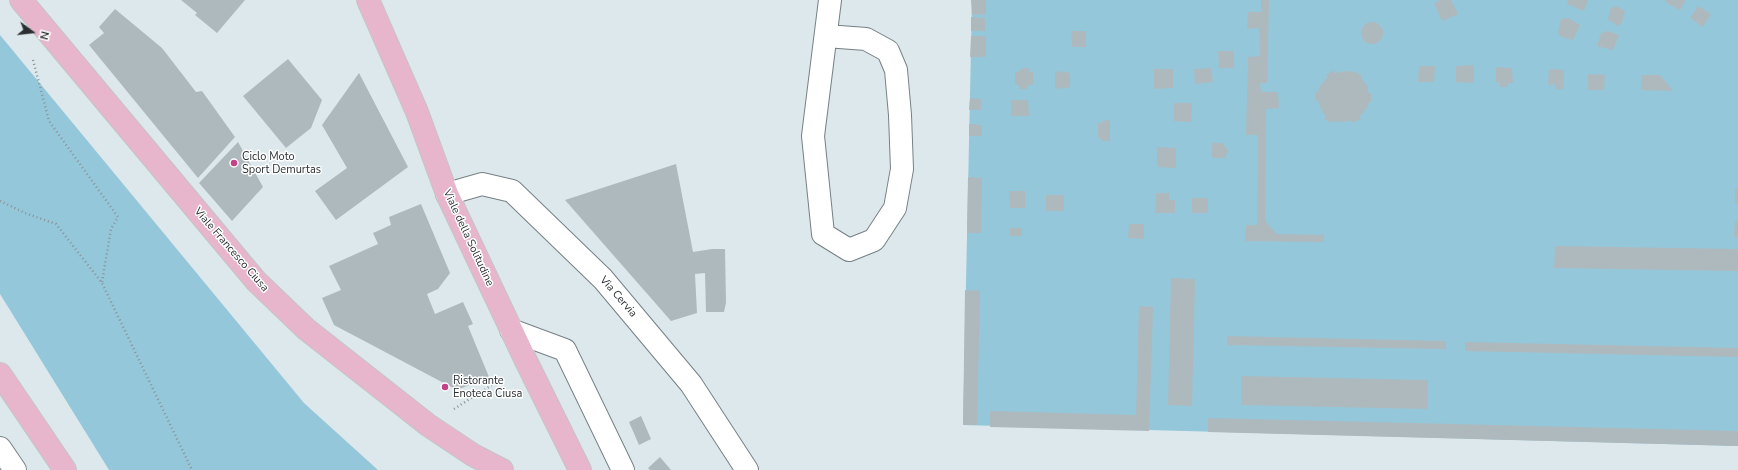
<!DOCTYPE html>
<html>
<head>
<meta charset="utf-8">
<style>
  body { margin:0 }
  #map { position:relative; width:1738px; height:470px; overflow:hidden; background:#dde8ed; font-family:"Nunito Sans",sans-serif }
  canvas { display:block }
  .north { position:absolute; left:12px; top:12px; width:40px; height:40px; -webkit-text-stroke:3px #fff; paint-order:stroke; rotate:105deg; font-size:11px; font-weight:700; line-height:16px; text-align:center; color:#2b2f31 }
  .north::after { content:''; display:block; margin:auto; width:14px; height:18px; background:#2b2f31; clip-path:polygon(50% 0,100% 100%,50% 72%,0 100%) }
</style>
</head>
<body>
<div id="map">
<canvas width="1738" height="470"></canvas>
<div class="north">N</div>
</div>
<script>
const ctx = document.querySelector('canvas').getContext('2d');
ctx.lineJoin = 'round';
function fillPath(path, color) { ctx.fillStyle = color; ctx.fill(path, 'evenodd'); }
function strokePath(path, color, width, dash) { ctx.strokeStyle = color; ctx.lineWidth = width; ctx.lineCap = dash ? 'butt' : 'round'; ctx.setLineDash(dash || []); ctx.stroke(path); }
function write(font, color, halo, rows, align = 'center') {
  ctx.font = font + ' "Nunito Sans",sans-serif'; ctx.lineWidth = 3; ctx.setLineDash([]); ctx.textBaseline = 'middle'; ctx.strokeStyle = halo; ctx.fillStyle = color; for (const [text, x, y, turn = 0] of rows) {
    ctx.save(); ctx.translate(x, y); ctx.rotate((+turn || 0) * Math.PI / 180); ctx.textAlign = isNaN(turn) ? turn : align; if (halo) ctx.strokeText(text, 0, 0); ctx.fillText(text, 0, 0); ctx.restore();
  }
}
const green = new Path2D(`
  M 972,0 L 1738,0 L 1738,446 L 963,425 Z
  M 0,35 L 304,403 L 378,470 L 109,470 L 0,294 Z`);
const building = new Path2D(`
  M 181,0 L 245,0 L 217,33 L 195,15 L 197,13 Z
  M 971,0 L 986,0 L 986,14 L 972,15 Z
  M 1261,0 L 1269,0 L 1267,83 L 1260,83 L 1261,92 L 1278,92 L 1279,108 L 1266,109 L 1265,220 L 1269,226 L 1277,234 L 1324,235 L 1324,242 L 1245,241 L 1246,225 L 1257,225 L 1258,135 L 1246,135 L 1248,57 L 1260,56 L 1259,28 L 1247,29 L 1248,12 L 1261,12 Z
  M 1440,0 L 1451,0 L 1458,14 L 1442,21 L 1434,3 Z
  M 1568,0 L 1588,0 L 1584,11 L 1567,4 Z
  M 1666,0 L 1686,0 L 1680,10 L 1665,2 Z
  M 1616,6 L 1625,11 L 1622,22 L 1619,26 L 1608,20 L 1610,9 Z
  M 1698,6 L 1711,14 L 1703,27 L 1690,18 Z
  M 115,9 L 162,48 L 196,92 L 202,91 L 235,137 L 198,178 L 89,45 L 104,33 L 99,27 Z
  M 971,17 L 985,18 L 985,31 L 971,31 Z
  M 1568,18 L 1580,25 L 1573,40 L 1561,37 L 1558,33 L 1561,19 Z
  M1361 33a11 11 0 1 1 22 0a11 11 0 1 1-22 0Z
  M 1071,31 L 1086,31 L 1086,47 L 1072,47 Z
  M 1608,31 L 1619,35 L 1613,50 L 1597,46 L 1601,33 Z
  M 971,36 L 986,36 L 986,57 L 970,57 Z
  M 1218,51 L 1234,51 L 1234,68 L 1219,68 Z
  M 288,59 L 322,100 L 311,128 L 286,148 L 243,96 Z
  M 1474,65 L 1474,83 L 1456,82 L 1456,66 Z
  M 1419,66 L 1435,66 L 1434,82 L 1418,82 Z
  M 1496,67 L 1512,68 L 1513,83 L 1508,83 L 1508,87 L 1500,87 L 1500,83 L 1496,82 Z
  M 1029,68 L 1029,72 L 1033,72 L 1033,85 L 1028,85 L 1028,89 L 1019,89 L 1019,85 L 1015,85 L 1015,72 L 1020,72 L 1020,69 Z
  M 1211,68 L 1213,82 L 1195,84 L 1194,69 Z
  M 1154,69 L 1173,69 L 1173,88 L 1154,89 Z
  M 1549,69 L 1564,70 L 1563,89 L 1556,89 L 1555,84 L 1548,85 Z
  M 1334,70 L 1335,73 L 1348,71 L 1353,72 L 1354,71 L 1362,76 L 1361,78 L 1368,87 L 1368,93 L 1371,93 L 1371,102 L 1368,103 L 1367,108 L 1359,117 L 1361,119 L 1352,123 L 1351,121 L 1338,122 L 1333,121 L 1332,123 L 1324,119 L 1326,117 L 1320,107 L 1318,101 L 1315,100 L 1315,92 L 1318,92 L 1320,86 L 1328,77 L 1326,75 Z
  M 1060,71 L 1070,73 L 1070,87 L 1059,89 L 1055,87 L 1055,73 Z
  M 359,73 L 408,167 L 336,220 L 315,191 L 347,168 L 322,125 Z
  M 1588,74 L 1605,75 L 1604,90 L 1588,90 Z
  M 1642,75 L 1660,75 L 1673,91 L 1641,90 Z
  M 970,98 L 981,99 L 981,110 L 969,110 Z
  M 1011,100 L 1028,100 L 1029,116 L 1011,116 Z
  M 1174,103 L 1192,103 L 1191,122 L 1174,121 Z
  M 1110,120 L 1110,141 L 1101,141 L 1102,138 L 1098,138 L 1098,123 L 1102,123 L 1102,121 Z
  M 969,124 L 982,125 L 982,136 L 969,136 Z
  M 238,142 L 263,187 L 232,221 L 199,183 Z
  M 1212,143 L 1222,143 L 1228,150 L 1225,158 L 1212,158 Z
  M 1157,147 L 1176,148 L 1176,168 L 1157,167 Z
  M 676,164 L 693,252 L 712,249 L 725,249 L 726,303 L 724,312 L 706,312 L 705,273 L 695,274 L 697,313 L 671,321 L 565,200 Z
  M 968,177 L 982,178 L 981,233 L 967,233 Z
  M 1735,188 L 1738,188 L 1738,204 L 1735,204 Z
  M 1009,191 L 1025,191 L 1025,208 L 1010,208 Z
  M 1156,193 L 1169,193 L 1169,200 L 1175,200 L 1175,213 L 1155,213 Z
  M 1046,195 L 1064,195 L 1064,211 L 1046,211 Z
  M 1192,198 L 1208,198 L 1208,213 L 1192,213 Z
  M 421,204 L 450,273 L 438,289 L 427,294 L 435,314 L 463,302 L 473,324 L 468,326 L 489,377 L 457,390 L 334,325 L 322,298 L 341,290 L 329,266 L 378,244 L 373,233 L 391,225 L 389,217 Z
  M 1735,221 L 1738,221 L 1738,237 L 1734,237 Z
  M 1129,224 L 1144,224 L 1144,239 L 1128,238 Z
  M 1010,228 L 1022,228 L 1022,236 L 1010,236 Z
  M 1555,246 L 1738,249 L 1738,271 L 1554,268 Z
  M 1171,278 L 1195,279 L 1192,406 L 1168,405 Z
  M 965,290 L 980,291 L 977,425 L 963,425 Z
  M 1139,306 L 1153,307 L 1149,431 L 990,427 L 990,411 L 1136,415 Z
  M 1227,336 L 1446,341 L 1446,349 L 1227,345 Z
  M 1465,342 L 1738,348 L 1738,357 L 1465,351 Z
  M 1241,376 L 1428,380 L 1427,409 L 1241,405 Z
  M 641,416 L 651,439 L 639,445 L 629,422 Z
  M 1208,418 L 1738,431 L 1738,446 L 1208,432 Z
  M 660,457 L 671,470 L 650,470 L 648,468 Z`);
const path = new Path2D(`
  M 33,60 L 49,121 L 118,217 L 111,229 L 102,282
  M 0,201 L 25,213 L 56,224 L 102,283 L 192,470
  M 454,409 L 503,378`);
const minor = new Path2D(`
  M 826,36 L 866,39 L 888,51 L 896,70 L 900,115 L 902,169 L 895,208 L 874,240 L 849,250 L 823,234 L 813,136 L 830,0
  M 447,194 L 482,184 L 512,191 L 603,279 L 691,384 L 747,470
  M 511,330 L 565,350 L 623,470
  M 0,448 L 15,470`);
const major = new Path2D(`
  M 21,0 L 256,281 L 306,329 L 428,425 L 473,455 L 502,470
  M 368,0 L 417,112 L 447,194 L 527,363 L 580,470
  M 0,374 L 65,470`);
const markers = [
  [234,163,4,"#c54187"],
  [445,387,4,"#c54187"]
];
const poiNames = [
  ["Ciclo Moto",242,157],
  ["Sport Demurtas",242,170],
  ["Ristorante",453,381],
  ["Enoteca Ciusa",453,394]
];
const streetNames = [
  ["Viale della Solitudine",468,238,65],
  ["Viale Francesco Ciusa",231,250,49],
  ["Via Cervia",618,297,49]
];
fillPath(green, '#95c7da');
fillPath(building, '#aeb9bd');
strokePath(minor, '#768185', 24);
strokePath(major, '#c4c5c5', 24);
strokePath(path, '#8a9295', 2.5, [1, 3]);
strokePath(minor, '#fff', 22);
strokePath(major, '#e7b6cc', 22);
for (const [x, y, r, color] of markers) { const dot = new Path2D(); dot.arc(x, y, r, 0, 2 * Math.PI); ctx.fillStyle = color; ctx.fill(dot); strokePath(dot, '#fff', 1.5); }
write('11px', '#2b2f31', '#fff', poiNames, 'left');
write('11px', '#2b2f31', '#fff', streetNames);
</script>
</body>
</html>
